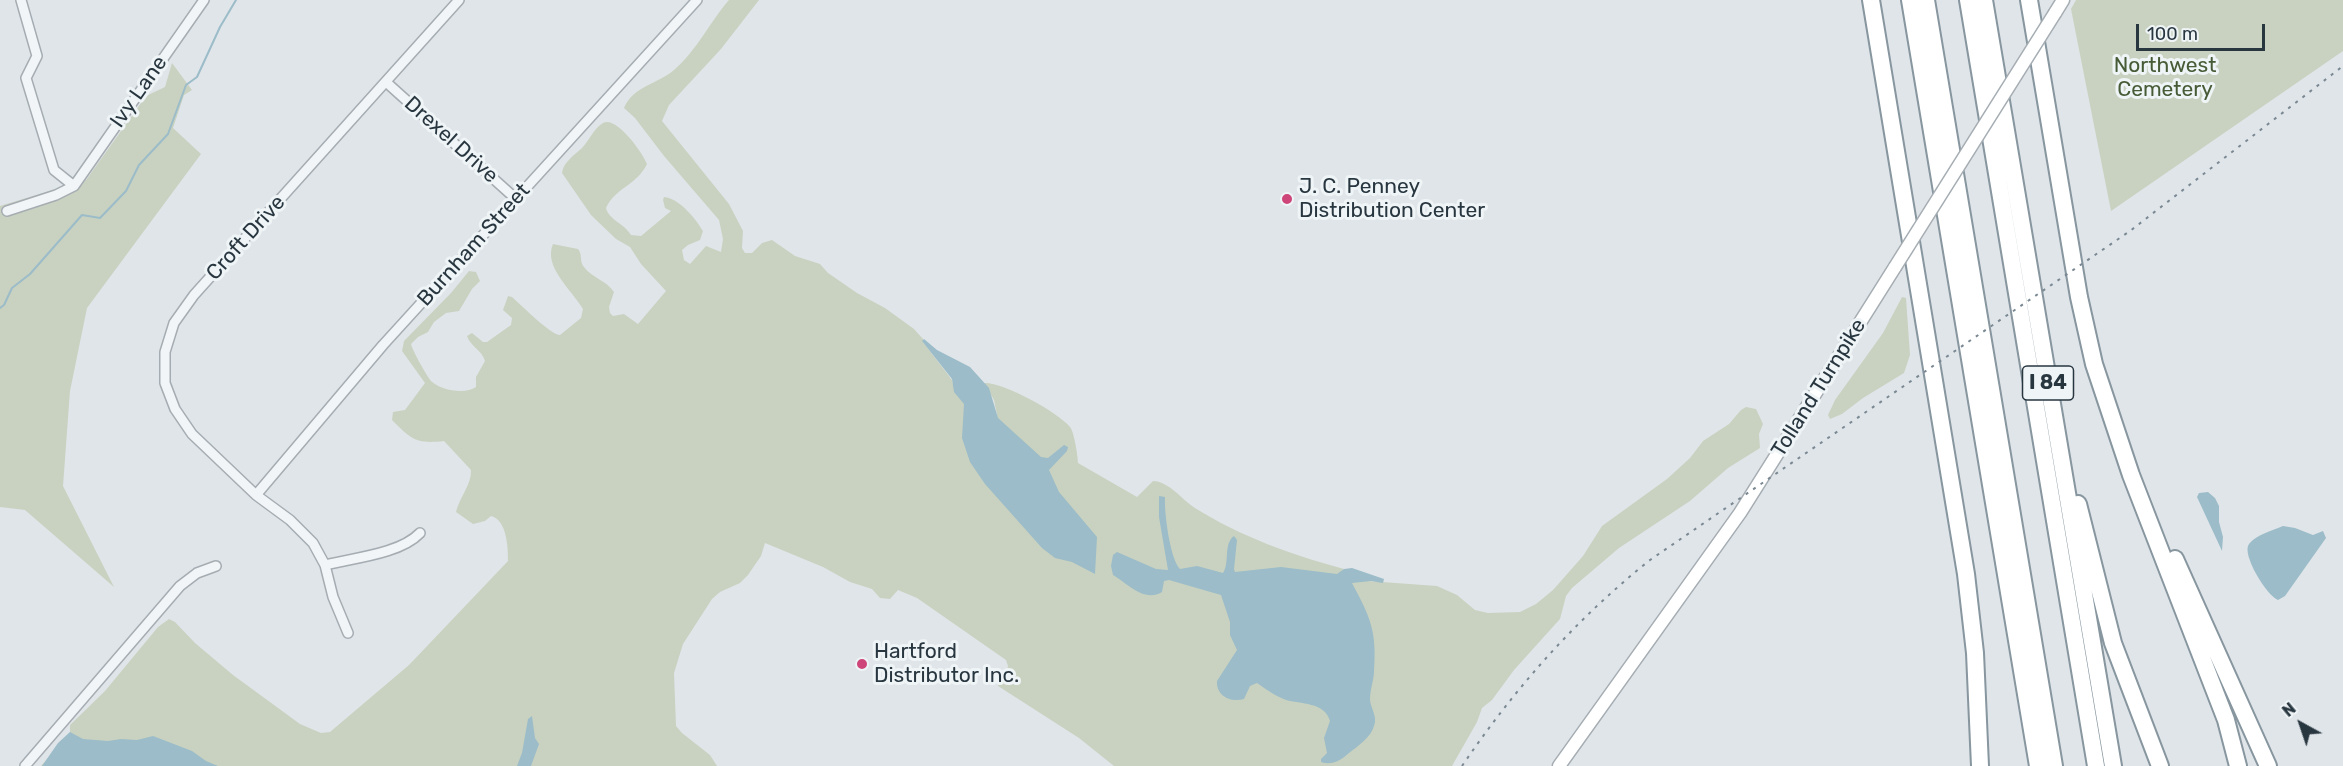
<!DOCTYPE html>
<html>
<head>
<meta charset="utf-8">
<style>
  body { margin:0 }
  #map { position:relative; width:2343px; height:766px; overflow:hidden; background:#e0e5e9; font-family:Rubik,sans-serif }
  canvas { display:block }
  .north { position:absolute; left:2271px; top:694px; width:60px; height:60px; -webkit-text-stroke:4px #eff4f6; paint-order:stroke; rotate:320deg; font-size:16px; font-weight:700; line-height:24px; text-align:center; color:#283640 }
  .north::after { content:''; display:block; margin:auto; width:21px; height:27px; background:#283640; clip-path:polygon(50% 0,100% 100%,50% 72%,0 100%) }
  .scale { position:absolute; left:2136px; top:24px; width:129px; height:27px; box-sizing:border-box; border:3px solid #283640; border-top:0; padding-left:8px; font-size:18px; line-height:21px; white-space:nowrap; color:#283640; -webkit-text-stroke:4px #eff4f6; paint-order:stroke }
</style>
</head>
<body>
<div id="map">
<canvas width="2343" height="766"></canvas>
<div class="north">N</div>
<div class="scale">100 m</div>
</div>
<script>
const ctx = document.querySelector('canvas').getContext('2d');
ctx.lineJoin = 'round';
function fillPath(path, color) { ctx.fillStyle = color; ctx.fill(path, 'evenodd'); }
function strokePath(path, color, width, dash) { ctx.strokeStyle = color; ctx.lineWidth = width; ctx.lineCap = dash ? 'butt' : 'round'; ctx.setLineDash(dash || []); ctx.stroke(path); }
function write(font, color, halo, rows, align = 'center') {
  ctx.font = font + ' Rubik,sans-serif'; ctx.lineWidth = 6; ctx.setLineDash([]); ctx.textBaseline = 'middle'; ctx.strokeStyle = halo; ctx.fillStyle = color; for (const [text, x, y, turn = 0] of rows) {
    ctx.save(); ctx.translate(x, y); ctx.rotate((+turn || 0) * Math.PI / 180); ctx.textAlign = isNaN(turn) ? turn : align; if (halo) ctx.strokeText(text, 0, 0); ctx.fillText(text, 0, 0); ctx.restore();
  }
}
const green = new Path2D(`
  M 729,0 L 759,0 L 721,49 L 669,105 L 662,121 L 729,204 L 743,231 L 742,248 L 745,253 L 752,253 L 762,243 L 772,240 L 795,256 L 820,264 L 828,273 L 857,293 L 885,308 L 914,329 L 923,339 L 923,342 L 952,380 L 953,384 L 997,415 L 994,400 L 984,383 C 1003,382 1058,412 1070,427 C 1074,431 1078,457 1078,463 L 1137,497 L 1153,481 C 1170,482 1181,499 1195,508 C 1241,537 1293,555 1344,569 L 1340,573 L 1368,581 L 1437,586 L 1457,595 L 1475,610 L 1488,613 L 1520,612 L 1536,604 L 1553,590 L 1583,556 L 1602,526 L 1667,479 L 1690,458 L 1703,441 L 1729,424 L 1741,410 L 1746,407 L 1756,409 L 1763,424 L 1759,434 L 1760,448 L 1728,468 L 1690,501 L 1619,548 L 1572,588 L 1566,596 L 1560,619 L 1514,670 L 1492,700 L 1482,708 L 1477,722 L 1452,766 L 1114,766 L 1079,738 L 998,686 L 998,682 L 1005,678 L 1008,666 L 1006,660 L 917,598 L 898,590 L 890,599 L 880,598 L 872,589 L 850,582 L 823,567 L 765,543 L 761,556 L 748,575 L 740,583 L 720,592 L 712,599 L 683,644 L 674,673 L 676,726 L 682,733 L 710,755 L 717,766 L 41,766 L 70,732 L 70,725 L 105,691 L 158,627 L 169,619 L 175,622 L 195,643 L 233,675 L 300,724 L 321,733 L 330,732 L 409,665 L 508,561 C 508,547 507,520 491,516 L 485,521 L 473,524 L 456,512 C 459,498 472,484 471,470 L 444,441 C 416,444 412,440 392,420 L 393,412 L 405,410 L 425,383 L 402,351 L 404,341 L 451,293 L 469,271 L 476,272 L 480,281 L 472,289 L 459,311 L 446,313 L 434,322 L 428,332 L 418,337 L 411,344 C 412,350 427,376 431,381 C 440,390 465,395 476,387 L 476,377 L 485,361 C 482,350 470,346 467,336 L 472,333 L 483,342 L 487,342 L 511,325 L 512,318 L 503,310 L 508,296 L 512,297 C 521,305 551,335 560,335 L 581,318 L 583,309 C 572,290 543,267 553,244 L 578,249 C 583,255 579,261 584,267 C 592,278 606,280 614,292 L 609,307 L 610,313 L 613,316 L 624,314 L 638,324 L 666,291 L 641,264 L 630,247 L 616,239 L 591,215 L 562,173 C 563,163 574,155 582,148 C 589,141 594,128 603,123 C 616,115 643,153 647,164 C 637,185 615,188 606,208 C 609,220 625,224 631,235 L 641,236 L 671,211 L 665,208 L 663,200 L 664,197 C 679,198 696,219 703,231 L 700,240 L 688,245 L 682,250 L 684,260 L 690,264 L 706,246 L 721,252 L 723,239 L 719,220 L 664,156 L 635,118 L 624,108 C 633,86 658,84 674,70 C 698,49 709,23 729,0 Z
  M 2076,0 L 2343,0 L 2343,51 L 2111,211 L 2071,9 Z
  M 172,63 L 192,90 L 184,95 L 173,128 L 201,154 L 87,308 L 70,391 L 63,486 L 114,587 L 25,510 L 0,507 L 0,206 L 86,180 L 146,96 L 165,87 Z
  M 1902,297 L 1906,298 L 1910,355 L 1904,373 L 1863,398 L 1842,414 L 1830,419 L 1828,415 L 1835,400 L 1883,333 Z`);
const water = new Path2D(`
  M 924,339 L 937,350 L 970,367 L 989,388 L 998,418 L 1041,457 L 1048,458 L 1064,445 L 1068,447 L 1067,451 L 1049,470 L 1059,492 L 1097,537 L 1095,574 L 1072,562 L 1055,558 L 1042,548 L 985,484 L 970,462 L 962,438 L 964,404 L 954,392 L 952,379 L 922,341 Z
  M 2208,492 L 2215,498 L 2219,506 L 2219,522 L 2223,537 L 2222,551 L 2197,497 L 2199,493 Z
  M 1159,496 L 1165,497 C 1164,512 1170,559 1180,569 L 1197,566 L 1223,573 C 1230,562 1223,544 1234,536 L 1237,540 L 1234,569 L 1235,572 L 1281,567 L 1337,574 L 1344,569 L 1352,568 L 1384,579 L 1383,583 L 1371,581 L 1352,583 C 1370,617 1377,630 1374,671 C 1374,680 1370,689 1370,699 C 1370,708 1378,716 1374,726 C 1371,737 1358,746 1349,753 C 1341,760 1332,766 1321,762 L 1321,759 L 1327,753 L 1324,738 L 1330,721 C 1325,702 1300,704 1286,700 C 1275,696 1266,689 1257,683 L 1250,686 L 1244,699 C 1231,703 1216,696 1217,681 L 1237,650 L 1230,635 L 1230,622 L 1221,595 L 1169,580 L 1164,581 L 1162,592 C 1144,603 1127,583 1113,575 L 1111,566 L 1113,555 L 1117,552 L 1156,569 L 1168,570 L 1159,517 Z
  M 2283,526 L 2295,528 L 2313,535 L 2323,531 L 2326,538 L 2285,596 L 2278,600 C 2267,596 2241,554 2249,544 C 2257,534 2272,531 2283,526 Z
  M 532,716 L 535,738 L 539,744 L 531,766 L 517,766 L 522,753 L 528,719 Z
  M 70,732 L 83,739 L 108,741 L 121,739 L 137,740 L 153,736 L 192,751 L 206,761 L 218,766 L 42,766 L 58,743 Z`);
const stream = new Path2D(`
  M 0,308 L 4,305 L 12,288 L 30,274 L 82,215 L 100,218 L 126,191 L 139,165 L 168,134 L 186,85 L 197,77 L 220,27 L 236,0`);
const minor = new Path2D(`
  M 21,0 L 37,56 L 26,78 L 54,170 L 74,186
  M 386,82 L 516,199
  M 7,211 L 56,195 L 74,186 L 204,0
  M 256,495 L 383,345 L 697,0
  M 325,565 C 353,558 400,554 420,533
  M 348,633 L 333,597 L 325,565 L 313,543 L 290,520 L 256,495 L 192,434 L 175,409 L 165,383 L 165,352 L 174,323 L 194,295 L 459,0
  M 25,766 L 180,586 L 197,573 L 216,566`);
const secondary = new Path2D(`
  M 2055,13 L 2063,0
  M 1559,766 L 1740,513 L 1895,267`);
const motorway = new Path2D(`
  M 1871,0 L 1966,574 L 1975,653 L 1980,766
  M 1910,0 L 2038,766
  M 1926,0 L 2054,766
  M 1968,0 L 2096,766
  M 1984,0 L 2113,766
  M 2029,0 L 2079,297 L 2094,364 L 2131,475 L 2226,720 L 2238,766
  M 2078,504 L 2113,643 L 2160,766
  M 2175,559 L 2268,766`);
const rail = new Path2D(`
  M 1462,766 C 1515,688 1576,619 1650,560 L 2130,231 L 2343,66`);
const secondaryBridge = new Path2D(`
  M 1895,267 L 2055,13`);
const markers = [
  [1287,199,6,"#cd4579"],
  [862,664,6,"#cd4579"]
];
const shields = [
  [2048,383,51]
];
const shieldNames = [
  ["I 84",2048,383]
];
const parkNames = [
  ["Northwest",2165,66],
  ["Cemetery",2165,90]
];
const streetNames = [
  ["Ivy Lane",139,92,-55],
  ["Drexel Drive",451,140,42],
  ["Croft Drive",246,238,-48],
  ["Burnham Street",474,245,-48],
  ["Tolland Turnpike",1819,388,-58]
];
const poiNames = [
  ["J. C. Penney",1299,187],
  ["Distribution Center",1299,211],
  ["Hartford",874,652],
  ["Distributor Inc.",874,676]
];
fillPath(green, '#c9d2c1');
fillPath(water, '#9bbcc8');
strokePath(stream, '#9bbcc8', 2);
strokePath(minor, '#a5adb3', 12);
strokePath(secondary, '#a5adb3', 15);
strokePath(motorway, '#87969f', 20);
strokePath(minor, '#f2f5f7', 9);
strokePath(secondary, '#fff', 12);
strokePath(motorway, '#fff', 16);
strokePath(rail, '#798892', 2, [3, 6]);
strokePath(secondaryBridge, '#a5adb3', 15, []);
strokePath(secondaryBridge, '#fff', 12);
for (const [x, y, r, color] of markers) { const dot = new Path2D(); dot.arc(x, y, r, 0, 2 * Math.PI); ctx.fillStyle = color; ctx.fill(dot); strokePath(dot, '#eff4f6', 2); }
for (const [x, y, w] of shields) { const box = new Path2D(); box.roundRect(x - w / 2, y - 17, w, 34, 4.5); ctx.fillStyle = '#eff4f6'; ctx.fill(box); strokePath(box, '#283640', 1.5); }
write('bold 20px', '#283640', null, shieldNames);
write('21px', '#465b36', '#eff4f6', parkNames);
write('21px', '#283640', '#eff4f6', streetNames);
write('21px', '#283640', '#eff4f6', poiNames, 'left');
</script>
</body>
</html>
